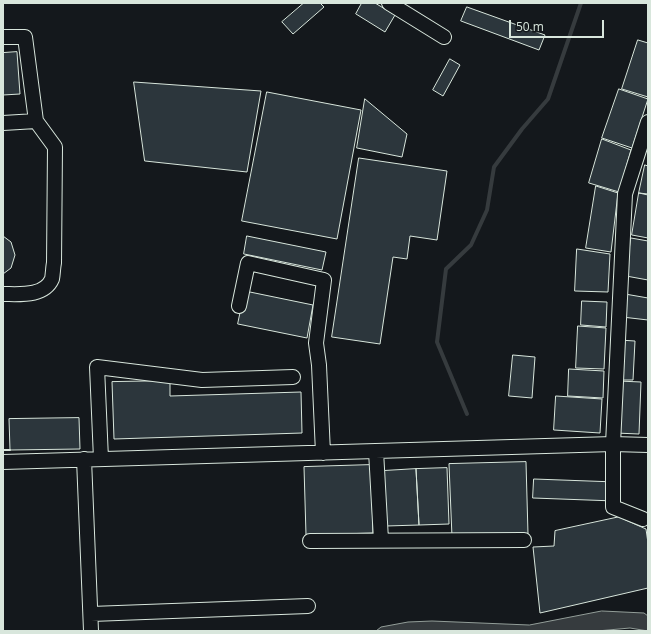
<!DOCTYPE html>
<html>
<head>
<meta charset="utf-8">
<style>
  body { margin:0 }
  #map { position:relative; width:651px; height:634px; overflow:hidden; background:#14181c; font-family:"Open Sans",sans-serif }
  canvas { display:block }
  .frame { position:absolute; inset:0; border:4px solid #d8e6dc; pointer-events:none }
  .scale { position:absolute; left:509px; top:20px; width:95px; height:18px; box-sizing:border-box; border:2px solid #d8e6dc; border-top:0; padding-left:5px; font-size:12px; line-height:14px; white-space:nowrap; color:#d8e6dc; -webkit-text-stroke:3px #14181c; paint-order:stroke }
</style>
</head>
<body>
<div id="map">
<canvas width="651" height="634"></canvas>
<div class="frame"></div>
<div class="scale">50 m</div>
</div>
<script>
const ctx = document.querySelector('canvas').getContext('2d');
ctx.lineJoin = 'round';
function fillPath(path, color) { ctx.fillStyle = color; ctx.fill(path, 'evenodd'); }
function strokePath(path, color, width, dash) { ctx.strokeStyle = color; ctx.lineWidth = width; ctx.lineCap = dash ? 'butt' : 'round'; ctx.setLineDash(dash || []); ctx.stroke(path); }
const water = new Path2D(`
  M 602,611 L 644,613 L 648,616 L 648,631 L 630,628 L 597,631 L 376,631 L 381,627 L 408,622 L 432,621 L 529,625 Z`);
const stream = new Path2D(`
  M 467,414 L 437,342 L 446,269 L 471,245 L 487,210 L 494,167 L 522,129 L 548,99 L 581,3`);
const building = new Path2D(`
  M 304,3 L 320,3 L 324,7 L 293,34 L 282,22 Z
  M 362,3 L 375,3 L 395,15 L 385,32 L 356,14 Z
  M 467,7 L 545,35 L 539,50 L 461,21 Z
  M 638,40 L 648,43 L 648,97 L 622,89 Z
  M 17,52 L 20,94 L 3,95 L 3,53 Z
  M 450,59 L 460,65 L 443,96 L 433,90 Z
  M 134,82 L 261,91 L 247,172 L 145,161 Z
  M 619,89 L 648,99 L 632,148 L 602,138 Z
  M 267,92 L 361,110 L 337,239 L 242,221 Z
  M 365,99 L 407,134 L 402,157 L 357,148 Z
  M 602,139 L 631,150 L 619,192 L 589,183 Z
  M 359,158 L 447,171 L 437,240 L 410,236 L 407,259 L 393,257 L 380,344 L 332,337 Z
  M 645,165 L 648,166 L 648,194 L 639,193 Z
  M 596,186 L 618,193 L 611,252 L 586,248 Z
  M 639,193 L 648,195 L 648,238 L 632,235 Z
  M 3,236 L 11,242 L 15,255 L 11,268 L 3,274 Z
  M 247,236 L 326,252 L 322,270 L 244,254 Z
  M 631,238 L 648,241 L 648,280 L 626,276 Z
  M 577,249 L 610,254 L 608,292 L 575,291 Z
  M 245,291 L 313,305 L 307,338 L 238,324 Z
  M 625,294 L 648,298 L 648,320 L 622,317 Z
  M 582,301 L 607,302 L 606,327 L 581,325 Z
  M 578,326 L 606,328 L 604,369 L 576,368 Z
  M 619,340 L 635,341 L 633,380 L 618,380 Z
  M 513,355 L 535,357 L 532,398 L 509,396 Z
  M 569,369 L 604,371 L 603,398 L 568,396 Z
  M 170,381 L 170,396 L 301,392 L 302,433 L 114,439 L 112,382 Z
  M 618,381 L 641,382 L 639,434 L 615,433 Z
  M 556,396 L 602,399 L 600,433 L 554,430 Z
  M 79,418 L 80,449 L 10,450 L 9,419 Z
  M 526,462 L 528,534 L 452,537 L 449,464 Z
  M 371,465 L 373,533 L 306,535 L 304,467 Z
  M 447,468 L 449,524 L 419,525 L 416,469 Z
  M 416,469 L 419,525 L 386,526 L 383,471 Z
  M 534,479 L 616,482 L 615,501 L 533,498 Z
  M 619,517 L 646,529 L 648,543 L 648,588 L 540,613 L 533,547 L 554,546 L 555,531 Z`);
const minor = new Path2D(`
  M 389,3 L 444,37
  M 3,37 L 25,37 L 36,121 L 55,147 L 54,263 C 53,267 53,274 52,279 C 44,297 19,294 3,294
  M 3,123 L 36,121
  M 239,306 L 248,263 L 324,280 L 316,343 L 319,365 L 323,453
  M 376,451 L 381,540
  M 84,459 L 91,631
  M 101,459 L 97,367 L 202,380 L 293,377
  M 3,462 L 613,444 L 648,445
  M 643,519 L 613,507 L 613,444 L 625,194 L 648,122
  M 310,541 L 524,540
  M 91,614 L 308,606`);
const wall = new Path2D(`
  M 3,450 L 10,450`);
fillPath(water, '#363b3e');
strokePath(water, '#939e99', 1);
strokePath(stream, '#363b3e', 4);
fillPath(building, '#2c363c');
strokePath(building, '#d8e6dc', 1);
strokePath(minor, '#d8e6dc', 16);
strokePath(minor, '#14181c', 14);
strokePath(wall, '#d8e6dc', 2);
</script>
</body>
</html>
